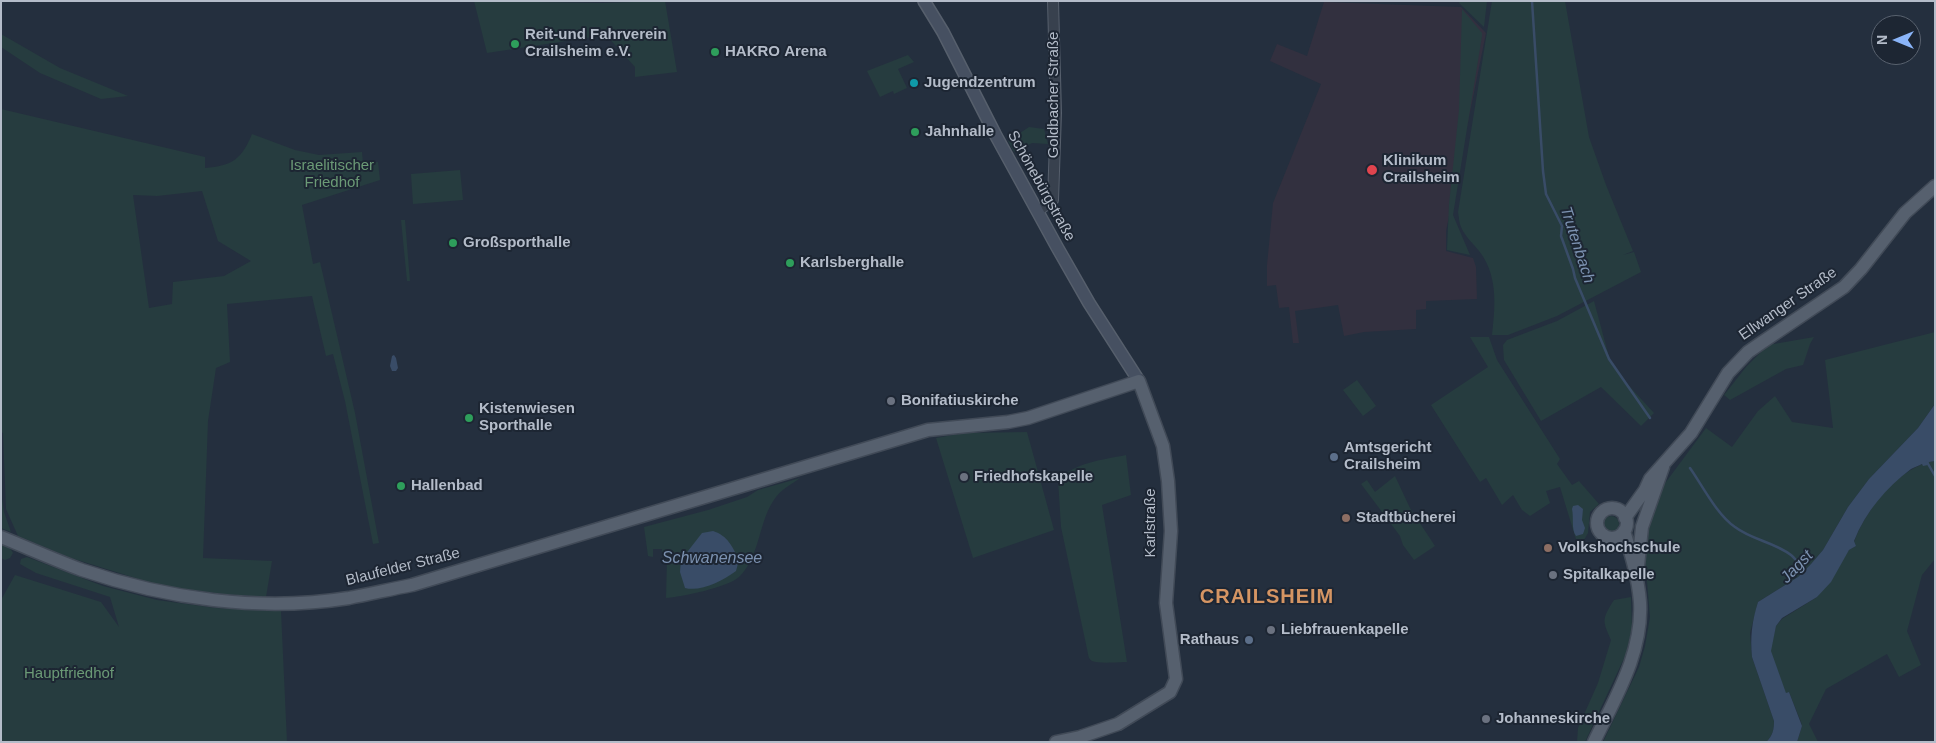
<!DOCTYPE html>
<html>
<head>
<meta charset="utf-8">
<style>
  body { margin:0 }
  #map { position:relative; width:1936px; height:743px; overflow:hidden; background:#242f3e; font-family:Arial,sans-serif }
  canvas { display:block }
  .frame { position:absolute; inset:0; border:2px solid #b4bcc9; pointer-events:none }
  .north { position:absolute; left:1871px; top:15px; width:50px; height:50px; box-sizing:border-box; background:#1d2633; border:1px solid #59626f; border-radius:50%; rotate:270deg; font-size:14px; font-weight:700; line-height:20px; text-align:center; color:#b4bcc9 }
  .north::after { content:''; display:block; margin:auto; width:18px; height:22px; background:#8ab4f8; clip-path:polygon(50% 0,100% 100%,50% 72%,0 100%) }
</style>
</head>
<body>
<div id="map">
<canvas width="1936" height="743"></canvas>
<div class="frame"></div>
<div class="north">N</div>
</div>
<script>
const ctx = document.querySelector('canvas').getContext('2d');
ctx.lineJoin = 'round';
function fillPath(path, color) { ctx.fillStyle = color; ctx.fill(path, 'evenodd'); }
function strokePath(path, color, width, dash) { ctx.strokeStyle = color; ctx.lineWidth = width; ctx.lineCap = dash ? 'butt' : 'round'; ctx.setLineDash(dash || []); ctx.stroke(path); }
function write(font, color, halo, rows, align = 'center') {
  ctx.font = font + ' Arial,sans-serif'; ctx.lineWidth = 4; ctx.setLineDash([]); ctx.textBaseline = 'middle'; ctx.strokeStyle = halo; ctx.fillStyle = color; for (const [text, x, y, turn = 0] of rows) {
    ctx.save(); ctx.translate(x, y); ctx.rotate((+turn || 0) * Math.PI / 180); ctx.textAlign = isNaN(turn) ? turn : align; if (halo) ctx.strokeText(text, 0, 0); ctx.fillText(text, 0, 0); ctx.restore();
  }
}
const medical = new Path2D(`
  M 1324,2 L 1461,7 L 1486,33 L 1446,231 L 1446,251 L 1473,258 L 1476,267 L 1477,299 L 1426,301 L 1426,309 L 1416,310 L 1416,329 L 1364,332 L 1344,336 L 1338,305 L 1295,311 L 1299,343 L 1293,343 L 1289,307 L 1279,308 L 1276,285 L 1267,286 L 1267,265 L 1273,203 L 1321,84 L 1270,61 L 1277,44 L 1307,56 Z`);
const green = new Path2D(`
  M 474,1 L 601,3 L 665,1 L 677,72 L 635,77 L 635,67 L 606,35 L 487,53 Z
  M 1460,1 L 1487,1 L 1484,27 L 1459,3 Z
  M 1492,1 L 1565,1 L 1589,137 L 1606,185 L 1633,251 L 1623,255 L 1634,252 L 1641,272 L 1557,316 L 1508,335 L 1492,335 C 1495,308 1498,279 1482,255 C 1476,246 1465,237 1461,227 C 1459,223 1459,217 1458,212 Z
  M 1462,9 L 1482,33 L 1482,36 L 1453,215 L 1470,255 L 1447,250 L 1449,204 L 1459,110 Z
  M 1,34 L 60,68 L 128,96 L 101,99 L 40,73 L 1,47 Z
  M 908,55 L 914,62 L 898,69 L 907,88 L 894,94 L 893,91 L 880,97 L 867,71 Z
  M 1,109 L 205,157 L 205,168 C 232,166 242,159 252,134 L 295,150 L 319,155 L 362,152 L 363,163 L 378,162 L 380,180 L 302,205 L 313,264 L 320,262 L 355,413 L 379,543 L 373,544 L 345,401 L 333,354 L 326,356 L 312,296 L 227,304 L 230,362 L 216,368 L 208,421 L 203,558 L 272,561 L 266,597 L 223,594 L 161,586 L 71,558 L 18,536 L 6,509 L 3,433 L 1,432 ZM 202,191 L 218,241 L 251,261 L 224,276 L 173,282 L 172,304 L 149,308 L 133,195 L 157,196 Z
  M 1029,127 L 1044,129 L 1048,144 L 1032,143 L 1014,152 L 1008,141 Z
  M 460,170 L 463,200 L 413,204 L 411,174 Z
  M 401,220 L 405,220 L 410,281 L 407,281 Z
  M 1594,301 L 1609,357 L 1620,376 L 1654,413 L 1641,426 L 1601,387 L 1541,421 L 1504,360 L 1503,345 L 1507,340 L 1557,321 Z
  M 1935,332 L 1935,404 L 1918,428 L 1869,479 L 1848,507 L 1823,550 L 1811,564 L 1798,577 L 1758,602 L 1750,633 L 1752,657 L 1774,721 C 1774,729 1773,736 1766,742 L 1603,742 L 1639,667 L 1645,646 L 1650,617 L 1645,558 L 1649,516 L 1663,486 L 1706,428 L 1732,447 L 1758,411 L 1775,396 L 1792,422 L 1833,428 L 1825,360 Z
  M 1470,337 L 1489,337 L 1497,360 L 1560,459 L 1557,464 L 1572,485 L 1579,481 L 1599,504 L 1590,512 L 1588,533 L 1579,549 L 1560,487 L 1546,491 L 1550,503 L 1530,516 L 1522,510 L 1513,495 L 1502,505 L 1486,478 L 1480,482 L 1431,405 L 1488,367 Z
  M 1814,337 L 1810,344 L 1803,365 L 1786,369 L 1730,400 L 1724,395 L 1746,367 L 1768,345 Z
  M 1357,380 L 1376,406 L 1363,416 L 1343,390 Z
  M 1027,432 L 1054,530 L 973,558 L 936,438 L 964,433 Z
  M 1126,455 L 1131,495 L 1102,505 L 1127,662 C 1120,662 1099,664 1092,661 C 1088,659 1088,653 1087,649 L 1061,527 L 1058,480 C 1076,462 1102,460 1126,455 Z
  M 1935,461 L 1935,559 L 1922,575 L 1907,631 L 1921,665 L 1899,677 L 1887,654 L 1826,689 L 1809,724 L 1818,742 L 1797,742 L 1802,726 L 1801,722 L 1789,692 L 1786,694 L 1770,651 L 1776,626 L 1782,619 L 1817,597 L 1849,550 L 1856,546 L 1854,542 C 1866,509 1899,466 1935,461 Z
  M 1395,476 L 1410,508 L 1435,546 L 1414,560 L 1403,545 L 1400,536 L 1361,484 L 1367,480 L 1375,492 Z
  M 800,478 C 792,484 782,489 776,497 C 758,520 761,556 739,577 C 729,587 681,597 666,598 L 667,558 L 662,557 L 662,549 L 653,549 L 653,557 L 648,556 L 644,527 L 708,510 L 747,497 L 758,490 Z
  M 1,492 L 4,512 L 11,532 L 1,528 Z
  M1603 524a8 8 0 1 1 16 0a8 8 0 1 1-16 0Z
  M 1,542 L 8,545 L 13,553 L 10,558 L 5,560 L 1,558 Z
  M 27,557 L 103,586 L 157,600 L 216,608 L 281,611 L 287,742 L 1,742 L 1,600 L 15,575 L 101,602 L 119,627 L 110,597 L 36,573 L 20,564 L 21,559 Z
  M 1631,597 L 1632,628 L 1626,654 L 1585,742 L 1577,742 L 1578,728 L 1598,683 L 1611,640 C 1602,620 1602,619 1614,600 Z`);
const water = new Path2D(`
  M 394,355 L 396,358 L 398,368 L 396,371 L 392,371 L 390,366 L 392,356 Z
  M 1935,404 L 1935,461 L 1929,462 L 1928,465 L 1923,466 L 1922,464 C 1919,466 1914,467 1911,469 C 1886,488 1866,511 1854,541 L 1856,546 L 1849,550 L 1831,582 L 1817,597 L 1782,618 L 1776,626 L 1771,651 L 1786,693 L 1789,692 L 1802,726 L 1797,742 L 1766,742 C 1773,736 1774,729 1774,721 L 1752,657 C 1750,637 1752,621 1758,602 L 1798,577 L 1811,564 L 1823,550 L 1848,507 L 1869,479 L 1918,428 Z
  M 1578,505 L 1583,509 L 1582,520 L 1585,528 L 1583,534 L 1576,536 C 1571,529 1574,518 1572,509 L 1573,506 Z
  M 713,531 C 728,536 732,546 739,560 L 736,571 C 722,581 701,592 685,588 L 680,572 L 681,560 L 702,533 Z`);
const stream = new Path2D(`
  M 1532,1 L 1543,171 L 1546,194 L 1562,226 L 1561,236 L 1573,269 L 1575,278 L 1609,359 L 1650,418
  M 1927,462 L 1935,476
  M 1690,468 C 1702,485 1717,515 1735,527 C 1752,540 1774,542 1791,555 C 1797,560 1801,567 1806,573`);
const tertiary = new Path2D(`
  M 1038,211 L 1053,200 L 1056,113 L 1053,1`);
const secondary = new Path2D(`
  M 924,1 L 943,32 L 995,134 L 1057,247 L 1089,303 L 1139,381`);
const primary = new Path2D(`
  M1597 523a15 15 0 1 1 30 0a15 15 0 1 1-30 0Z
  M 1625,518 L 1645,490 L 1650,479 L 1691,433 L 1728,373 L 1748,352 L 1761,343 L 1844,287 L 1861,269 L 1905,213 L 1935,186
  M 1,537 C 28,548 55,560 82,570 C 167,599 260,612 349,598 C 370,594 391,589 412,585 L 928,430 L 1008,422 L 1028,418 L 1139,381 L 1163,446 L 1168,481 L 1171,531 L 1166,603 L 1176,679 L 1170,692 L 1118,724 L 1080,737 L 1056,742
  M 1638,566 L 1642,527 L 1663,467
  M 1594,742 C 1615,698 1643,653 1640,602 C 1638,577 1631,554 1624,531`);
const markers = [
  [515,44,5,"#2e9e5b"],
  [715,52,5,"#2e9e5b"],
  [914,83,5,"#0f9aa8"],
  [915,132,5,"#2e9e5b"],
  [1372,170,6,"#e0444e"],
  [453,243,5,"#2e9e5b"],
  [790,263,5,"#2e9e5b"],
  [891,401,5,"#6b7280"],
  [469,418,5,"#2e9e5b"],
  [1334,457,5,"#5c6f8a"],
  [964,477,5,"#6b7280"],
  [401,486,5,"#2e9e5b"],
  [1346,518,5,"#8d6e63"],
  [1548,548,5,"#8d6e63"],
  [1553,575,5,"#6b7280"],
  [1271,630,5,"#6b7280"],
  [1249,640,5,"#5c6f8a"],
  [1486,719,5,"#6b7280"]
];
const poiNames = [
  ["Reit-und Fahrverein",525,35],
  ["Crailsheim e.V.",525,52],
  ["HAKRO Arena",725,52],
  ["Jugendzentrum",924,83],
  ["Jahnhalle",925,132],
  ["Klinikum",1383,161],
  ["Crailsheim",1383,178],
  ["Großsporthalle",463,243],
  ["Karlsberghalle",800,263],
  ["Bonifatiuskirche",901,401],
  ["Kistenwiesen",479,409],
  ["Sporthalle",479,426],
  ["Amtsgericht",1344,448],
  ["Crailsheim",1344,465],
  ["Friedhofskapelle",974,477],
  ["Hallenbad",411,486],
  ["Stadtbücherei",1356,518],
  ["Volkshochschule",1558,548],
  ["Spitalkapelle",1563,575],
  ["Liebfrauenkapelle",1281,630],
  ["Rathaus",1239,640,"right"],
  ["Johanneskirche",1496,719]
];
const streetNames = [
  ["Goldbacher Straße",1054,95,-90],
  ["Schönebürgstraße",1041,186,61],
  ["Ellwanger Straße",1788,304,-35],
  ["Karlstraße",1151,523,-90],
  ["Blaufelder Straße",403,567,-14]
];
const parkNames = [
  ["Israelitischer",332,166],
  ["Friedhof",332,183],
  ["Hauptfriedhof",69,674]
];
const waterNames = [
  ["Trutenbach",1577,245,72],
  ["Schwanensee",712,559],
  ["Jagst",1797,567,-46]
];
const districtNames = [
  ["CRAILSHEIM",1267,597]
];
fillPath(medical, '#32303f');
fillPath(green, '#263c3f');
fillPath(water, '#394c67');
strokePath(stream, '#394c67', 2.5);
strokePath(tertiary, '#565f6c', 12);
strokePath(secondary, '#565f6c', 14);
strokePath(primary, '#414a57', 15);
strokePath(tertiary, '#38414e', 10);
strokePath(secondary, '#465061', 11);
strokePath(primary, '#56606e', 12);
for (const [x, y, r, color] of markers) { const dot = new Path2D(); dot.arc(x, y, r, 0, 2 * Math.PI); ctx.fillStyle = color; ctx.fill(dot); strokePath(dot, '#1d2633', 2); }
write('bold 15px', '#b4bcc9', '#1d2633', poiNames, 'left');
write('15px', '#b4bcc9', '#1d2633', streetNames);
write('15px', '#6b9a76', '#1d2633', parkNames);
write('italic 16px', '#7c92b1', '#1d2633', waterNames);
ctx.letterSpacing = '1px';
write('bold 20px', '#d59563', '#1d2633', districtNames);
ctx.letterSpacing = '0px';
</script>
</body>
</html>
